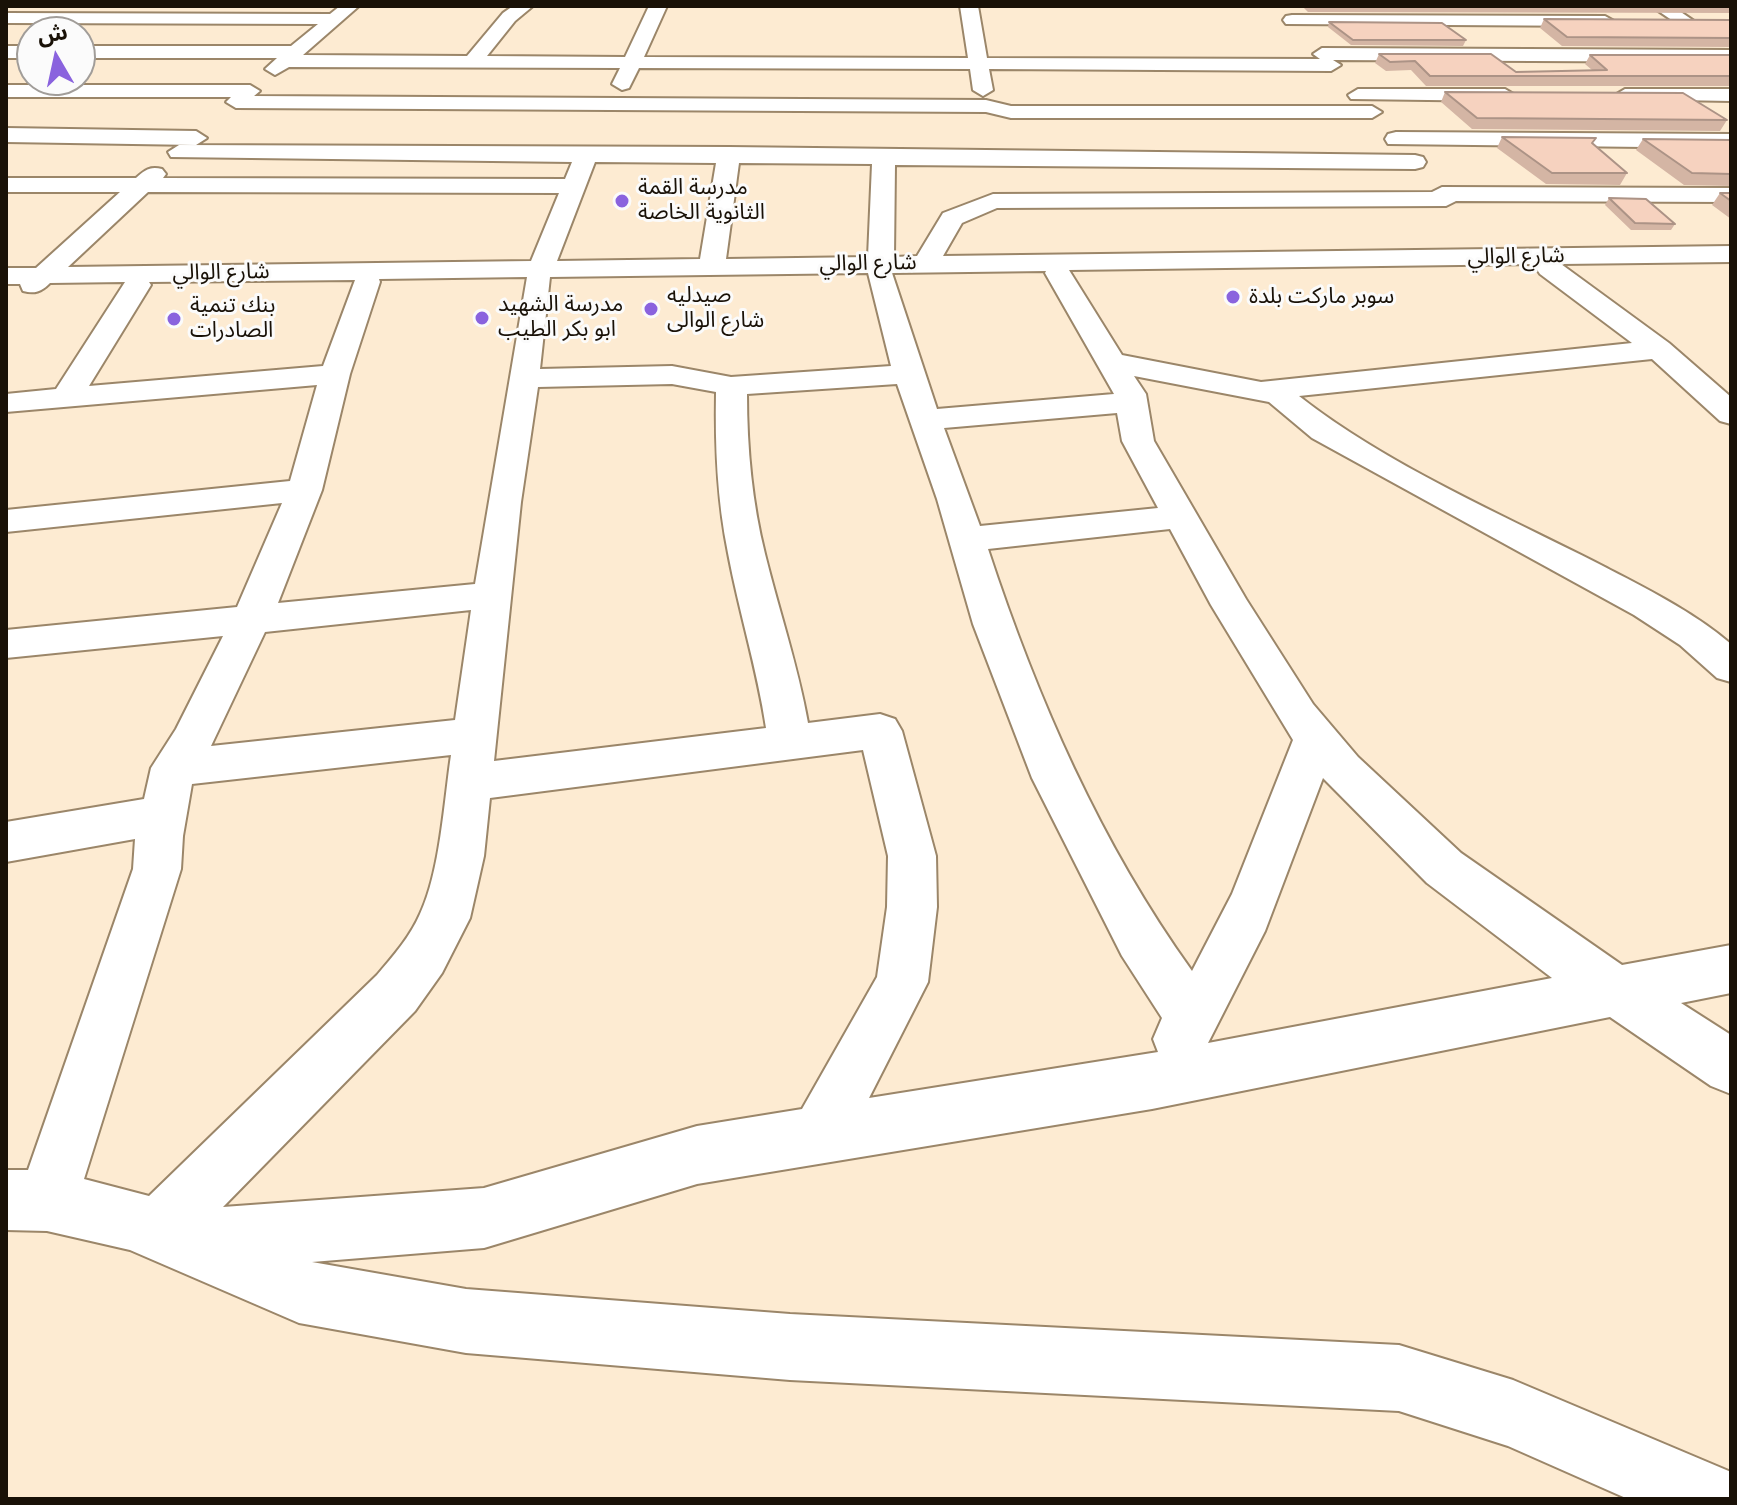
<!DOCTYPE html>
<html>
<head>
<meta charset="utf-8">
<style>
  body { margin:0 }
  #map { position:relative; width:1737px; height:1505px; overflow:hidden; background:#fdebd2; font-family:"DM Sans","Noto Sans Arabic",sans-serif }
  canvas { display:block }
  .frame { position:absolute; inset:0; border:8px solid #191107; pointer-events:none }
  .north { position:absolute; left:16px; top:16px; width:80px; height:80px; box-sizing:border-box; background:#fbfbfb; border:2px solid #a19d99; border-radius:50%; rotate:351deg; font-size:22px; font-weight:700; line-height:32px; text-align:center; color:#191107 }
  .north::after { content:''; display:block; margin:auto; width:28px; height:36px; background:#8a63de; clip-path:polygon(50% 0,100% 100%,50% 72%,0 100%) }
</style>
</head>
<body>
<div id="map">
<canvas width="1737" height="1505"></canvas>
<div class="frame"></div>
<div class="north">ش</div>
</div>
<script>
const ctx = document.querySelector('canvas').getContext('2d');
ctx.lineJoin = 'round';
function strokePath(path, color, width, dash) { ctx.strokeStyle = color; ctx.lineWidth = width; ctx.lineCap = dash ? 'butt' : 'round'; ctx.setLineDash(dash || []); ctx.stroke(path); }
function fillPath(path, color) { ctx.fillStyle = color; ctx.fill(path, 'evenodd'); }
function write(font, color, halo, rows, align = 'center') {
  ctx.font = font + ' "DM Sans","Noto Sans Arabic",sans-serif'; ctx.lineWidth = 6; ctx.setLineDash([]); ctx.textBaseline = 'middle'; ctx.strokeStyle = halo; ctx.fillStyle = color; for (const [text, x, y, turn = 0] of rows) {
    ctx.save(); ctx.translate(x, y); ctx.rotate((+turn || 0) * Math.PI / 180); ctx.textAlign = isNaN(turn) ? turn : align; if (halo) ctx.strokeText(text, 0, 0); ctx.fillText(text, 0, 0); ctx.restore();
  }
}
const minor = new Path2D(`
  M 340,6 L 359,6 L 303,55 L 467,56 L 503,13 L 513,6 L 533,6 L 515,21 L 487,56 L 625,57 L 649,6 L 667,6 L 644,57 L 968,58 L 960,6 L 978,6 L 987,58 L 1320,59 L 1313,54 L 1322,48 L 1731,50 L 1731,62 L 1333,60 L 1341,65 L 1331,71 L 989,69 L 993,90 L 983,96 L 973,90 L 970,69 L 639,68 L 629,88 L 622,90 L 612,84 L 620,68 L 289,67 L 275,75 L 265,69 L 277,58 L 80,58 L 80,46 L 291,46 L 318,24 L 6,23 L 6,13 L 330,14 Z
  M 1651,6 L 1672,6 L 1694,21 L 1691,25 L 1679,25 Z
  M 1292,15 L 1605,16 L 1614,21 L 1605,26 L 1286,24 L 1283,20 L 1286,16 Z
  M 6,46 L 32,46 L 32,58 L 6,58 Z
  M 6,85 L 250,85 L 260,91 L 254,96 L 986,100 L 1011,106 L 1372,106 L 1382,112 L 1372,118 L 1011,118 L 986,112 L 236,108 L 226,102 L 231,97 L 6,97 Z
  M 1358,89 L 1505,89 L 1515,95 L 1505,101 L 1351,99 L 1348,95 Z
  M 1625,89 L 1731,89 L 1731,101 L 1618,99 L 1615,95 Z
  M 6,128 L 196,131 L 207,138 L 196,145 L 6,142 Z
  M 1396,132 L 1731,134 L 1731,148 L 1388,144 L 1385,139 L 1388,134 Z
  M 179,145 L 729,147 L 1415,155 L 1423,157 L 1426,162 L 1423,167 L 1415,169 L 895,165 L 894,257 L 917,256 L 943,213 L 993,194 L 1432,192 L 1442,187 L 1731,188 L 1731,202 L 1456,201 L 1446,206 L 997,208 L 962,223 L 943,256 L 1731,246 L 1731,262 L 1561,264 L 1669,343 L 1731,397 L 1731,424 L 1720,421 L 1652,359 L 1299,396 C 1385,464 1503,515 1601,565 C 1647,589 1692,611 1731,644 L 1731,682 L 1717,678 L 1680,645 L 1634,615 L 1312,438 L 1269,402 L 1134,376 L 1146,394 L 1154,441 L 1246,599 L 1313,704 L 1358,757 L 1461,853 L 1622,965 L 1731,945 L 1731,993 L 1681,1003 L 1731,1035 L 1731,1094 L 1711,1086 L 1610,1017 L 1152,1109 L 697,1184 L 484,1248 L 312,1262 L 466,1289 L 790,1314 L 1399,1345 L 1513,1380 L 1731,1472 L 1731,1499 L 1628,1499 L 1508,1446 L 1399,1411 L 790,1380 L 466,1353 L 299,1323 L 130,1250 L 47,1231 L 6,1230 L 6,1170 L 28,1170 L 133,869 L 135,839 L 6,862 L 6,822 L 144,799 L 151,768 L 176,729 L 223,636 L 6,658 L 6,630 L 237,607 L 282,503 L 6,532 L 6,510 L 290,481 L 317,385 L 6,412 L 6,394 L 56,389 L 125,282 L 50,283 C 41,292 35,294 23,291 L 20,284 L 6,284 L 6,268 L 36,268 L 120,192 L 6,192 L 6,178 L 136,178 C 145,170 150,166 162,169 L 166,174 L 163,178 L 565,179 L 572,162 L 171,157 L 168,152 ZM 595,162 L 716,163 L 700,259 L 557,261 ZM 739,163 L 872,164 L 868,257 L 726,259 ZM 148,192 L 559,193 L 531,261 L 68,267 ZM 1538,264 L 1536,268 L 1540,274 L 1632,343 L 1261,382 L 1122,355 L 1069,270 ZM 1046,271 L 1045,273 L 1114,394 L 937,409 L 892,273 ZM 868,273 L 891,366 L 731,377 L 672,366 L 540,369 L 550,277 ZM 527,277 L 475,584 L 278,603 L 322,490 L 350,374 L 380,282 L 379,279 ZM 355,280 L 323,366 L 89,386 L 151,285 L 149,282 ZM 672,384 L 716,392 C 715,446 717,499 728,553 C 739,612 757,668 766,728 L 494,761 L 521,502 L 538,387 ZM 897,384 L 937,499 L 973,624 L 1032,778 L 1122,956 L 1162,1018 L 1153,1039 L 1158,1052 L 869,1098 L 928,982 L 937,907 L 936,856 L 902,731 L 895,719 L 880,714 L 808,723 C 798,666 779,611 765,554 C 752,502 747,448 747,394 ZM 1117,413 L 1122,441 L 1158,508 L 980,526 L 944,428 ZM 1170,529 L 1211,605 L 1293,740 L 1232,894 L 1192,971 C 1100,843 1037,698 988,549 ZM 471,610 L 455,720 L 211,746 L 265,632 ZM 863,750 L 888,856 L 887,907 L 877,977 L 802,1109 L 697,1126 L 484,1188 L 223,1207 L 415,1011 L 442,973 L 470,918 L 484,856 L 490,798 ZM 451,755 C 444,802 440,872 420,914 C 410,937 393,956 377,975 L 149,1196 L 84,1179 L 181,869 L 183,836 L 192,784 ZM 1323,778 L 1427,883 L 1552,978 L 1208,1043 L 1265,931 Z`);
const wall = new Path2D(`
  M 1302,6 L 1731,6 L 1731,13 L 1308,12 Z
  M 1544,19 L 1731,20 L 1731,47 L 1562,46 L 1540,28 Z
  M 1329,22 L 1466,40 L 1463,46 L 1351,45 L 1328,27 Z
  M 1379,54 L 1516,72 L 1592,70 L 1585,64 L 1590,55 L 1731,55 L 1731,86 L 1426,86 L 1411,70 L 1386,71 L 1375,63 Z
  M 1445,92 L 1727,120 L 1720,131 L 1472,129 L 1441,102 Z
  M 1502,137 L 1593,144 L 1627,173 L 1620,185 L 1546,184 L 1497,148 Z
  M 1643,139 L 1731,140 L 1731,186 L 1684,185 L 1636,150 Z
  M 1720,193 L 1731,193 L 1731,219 L 1712,205 Z
  M 1609,198 L 1675,224 L 1671,230 L 1631,230 L 1605,205 Z`);
const building = new Path2D(`
  M 1544,19 L 1731,20 L 1731,38 L 1567,37 Z
  M 1329,22 L 1442,23 L 1466,40 L 1353,40 Z
  M 1379,54 L 1491,54 L 1516,72 L 1607,70 L 1590,55 L 1731,55 L 1731,76 L 1430,76 L 1415,61 L 1390,62 Z
  M 1445,92 L 1683,93 L 1727,120 L 1477,118 Z
  M 1502,137 L 1596,138 L 1592,143 L 1627,173 L 1552,173 Z
  M 1643,139 L 1731,140 L 1731,174 L 1692,173 Z
  M 1720,193 L 1731,193 L 1731,201 Z
  M 1609,198 L 1646,199 L 1675,224 L 1635,223 Z`);
const markers = [
  [622,201,8,"#8a63de"],
  [1233,297,8,"#8a63de"],
  [651,309,8,"#8a63de"],
  [482,318,8,"#8a63de"],
  [174,319,8,"#8a63de"]
];
const farPoinames = [
  ["مدرسة القمة",638,188],
  ["الثانوية الخاصة",638,213],
  ["صيدليه",667,296],
  ["شارع الوالى",667,321],
  ["سوبر ماركت بلدة",1249,297],
  ["مدرسة الشهيد",498,305],
  ["ابو بكر الطيب",498,330],
  ["بنك تنمية",190,306],
  ["الصادرات",190,331]
];
const farStreetnames = [
  ["شارع الوالي",1516,257,-1],
  ["شارع الوالي",868,264,-1],
  ["شارع الوالي",221,273,-1]
];
strokePath(minor, '#9b8669', 4);
fillPath(minor, '#fff');
fillPath(wall, '#d4b5a4');
fillPath(building, '#f6d2bf');
strokePath(building, '#ac9386', 2);
for (const [x, y, r, color] of markers) { const dot = new Path2D(); dot.arc(x, y, r, 0, 2 * Math.PI); ctx.fillStyle = color; ctx.fill(dot); strokePath(dot, '#fbfbfb', 3); }
write('22px', '#191107', '#fbfbfb', farPoinames, 'left');
write('22px', '#191107', '#fbfbfb', farStreetnames);
</script>
</body>
</html>
